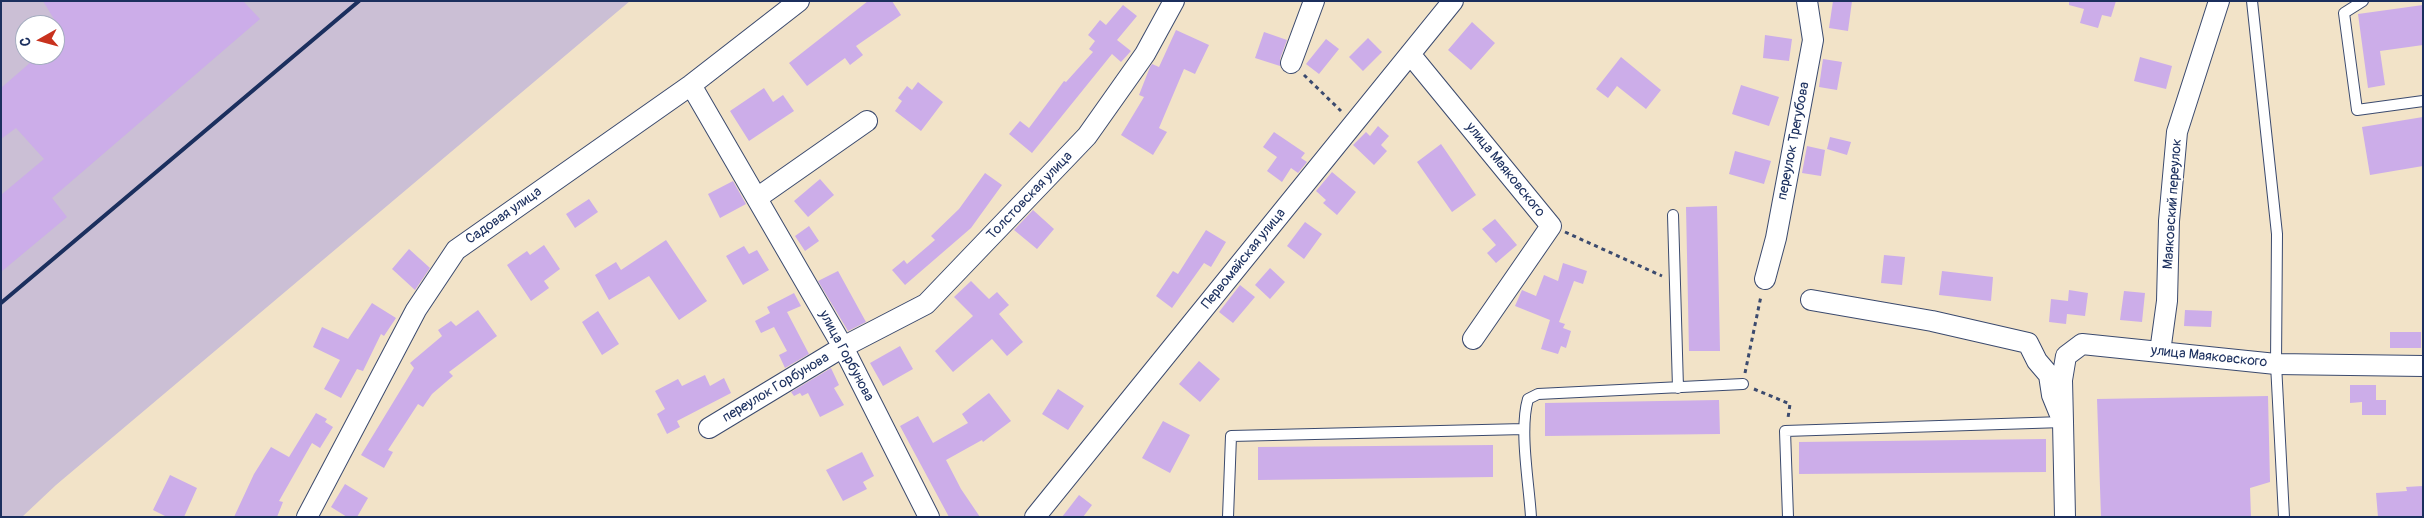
<!DOCTYPE html>
<html>
<head>
<meta charset="utf-8">
<style>
  body { margin:0 }
  #map { position:relative; width:2424px; height:518px; overflow:hidden; background:#f2e3c8; font-family:Pangolin,sans-serif }
  canvas { display:block }
  .frame { position:absolute; inset:0; border:2px solid #1b2f5e; pointer-events:none }
  .north { position:absolute; left:15px; top:15px; width:50px; height:50px; box-sizing:border-box; background:#fff; border:1px solid #a4acbf; border-radius:50%; rotate:263deg; font-size:14px; font-weight:700; line-height:20px; text-align:center; color:#1b2f5e }
  .north::after { content:''; display:block; margin:auto; width:18px; height:22px; background:#c8321e; clip-path:polygon(50% 0,100% 100%,50% 72%,0 100%) }
</style>
</head>
<body>
<div id="map">
<canvas width="2424" height="518"></canvas>
<div class="frame"></div>
<div class="north">С</div>
</div>
<script>
const ctx = document.querySelector('canvas').getContext('2d');
ctx.lineJoin = 'round';
function fillPath(path, color) { ctx.fillStyle = color; ctx.fill(path, 'evenodd'); }
function strokePath(path, color, width, dash) { ctx.strokeStyle = color; ctx.lineWidth = width; ctx.lineCap = dash ? 'butt' : 'round'; ctx.setLineDash(dash || []); ctx.stroke(path); }
function write(font, color, halo, rows, align = 'center') {
  ctx.font = font + ' Pangolin,sans-serif'; ctx.lineWidth = 4.5; ctx.setLineDash([]); ctx.textBaseline = 'middle'; ctx.strokeStyle = halo; ctx.fillStyle = color; for (const [text, x, y, turn = 0] of rows) {
    ctx.save(); ctx.translate(x, y); ctx.rotate((+turn || 0) * Math.PI / 180); ctx.textAlign = isNaN(turn) ? turn : align; if (halo) ctx.strokeText(text, 0, 0); ctx.fillText(text, 0, 0); ctx.restore();
  }
}
const industrial = new Path2D(`
  M 1,1 L 630,1 L 56,485 L 22,517 L 1,517 ZM 25,25 L 55,25 L 55,55 L 25,55 Z`);
const building = new Path2D(`
  M 43,1 L 243,1 L 260,19 L 52,198 L 67,217 L 1,272 L 1,195 L 44,159 L 16,128 L 1,139 L 1,88 L 39,55 L 55,55 L 55,41 L 63,34 Z
  M 868,1 L 892,1 L 901,15 L 856,46 L 863,55 L 850,65 L 845,58 L 807,86 L 789,63 Z
  M 1833,1 L 1852,1 L 1848,31 L 1829,28 Z
  M 2069,1 L 2116,1 L 2111,17 L 2102,15 L 2098,28 L 2080,23 L 2084,9 L 2069,5 Z
  M 1123,5 L 1137,16 L 1117,40 L 1131,51 L 1121,62 L 1112,54 L 1032,153 L 1009,134 L 1020,121 L 1029,128 L 1064,81 L 1066,82 L 1093,52 L 1089,49 L 1095,41 L 1088,35 L 1100,20 L 1106,25 Z
  M 2423,5 L 2423,45 L 2380,51 L 2385,85 L 2368,88 L 2358,14 Z
  M 1472,22 L 1495,43 L 1471,70 L 1448,50 Z
  M 1176,30 L 1209,45 L 1195,74 L 1184,69 L 1159,128 L 1167,132 L 1153,155 L 1121,135 L 1144,97 L 1139,95 L 1150,67 L 1152,64 L 1159,67 Z
  M 1264,32 L 1287,40 L 1280,59 L 1280,66 L 1255,58 Z
  M 1765,35 L 1792,39 L 1789,61 L 1763,58 Z
  M 1368,38 L 1382,52 L 1363,71 L 1349,57 Z
  M 1326,39 L 1339,49 L 1319,74 L 1306,64 Z
  M 1621,57 L 1661,90 L 1646,109 L 1617,86 L 1608,98 L 1596,89 Z
  M 2140,57 L 2172,66 L 2166,89 L 2134,81 Z
  M 1823,59 L 1842,62 L 1837,90 L 1819,87 Z
  M 918,82 L 943,102 L 921,131 L 895,111 L 902,101 L 898,98 L 907,86 L 912,90 Z
  M 1741,85 L 1779,97 L 1769,126 L 1732,114 Z
  M 764,88 L 773,102 L 783,95 L 794,111 L 749,141 L 730,111 Z
  M 2423,117 L 2423,166 L 2370,175 L 2362,127 Z
  M 1378,126 L 1389,136 L 1381,145 L 1387,151 L 1374,165 L 1353,145 L 1366,132 L 1370,136 Z
  M 1274,132 L 1305,153 L 1301,158 L 1307,162 L 1298,173 L 1291,168 L 1282,182 L 1267,171 L 1277,157 L 1263,147 Z
  M 1830,137 L 1851,142 L 1847,155 L 1827,149 Z
  M 1441,144 L 1476,195 L 1452,212 L 1417,162 Z
  M 1807,146 L 1825,150 L 1821,176 L 1802,173 Z
  M 1735,151 L 1771,161 L 1764,184 L 1729,174 Z
  M 1332,172 L 1356,192 L 1337,215 L 1323,203 L 1326,200 L 1316,191 Z
  M 985,173 L 1002,185 L 971,228 L 905,285 L 892,270 L 904,260 L 907,264 L 935,240 L 931,236 L 959,209 Z
  M 820,179 L 834,195 L 808,217 L 794,201 Z
  M 733,181 L 746,204 L 720,218 L 708,194 Z
  M 589,199 L 598,212 L 575,228 L 566,214 Z
  M 1717,206 L 1720,351 L 1689,351 L 1686,207 Z
  M 1033,210 L 1054,229 L 1037,249 L 1014,230 Z
  M 1495,219 L 1517,245 L 1496,263 L 1487,253 L 1496,245 L 1482,229 Z
  M 1305,222 L 1322,234 L 1304,259 L 1287,246 Z
  M 809,226 L 819,241 L 805,251 L 795,236 Z
  M 1206,230 L 1226,242 L 1211,267 L 1204,263 L 1172,308 L 1156,296 L 1173,271 L 1178,274 Z
  M 666,240 L 707,301 L 679,320 L 649,276 L 609,300 L 595,275 L 616,262 L 621,270 Z
  M 544,245 L 560,269 L 544,281 L 549,288 L 531,301 L 507,265 L 527,251 L 530,255 Z
  M 744,246 L 749,254 L 757,250 L 769,270 L 743,285 L 726,256 Z
  M 409,249 L 430,268 L 415,290 L 392,269 Z
  M 1884,255 L 1905,257 L 1902,285 L 1881,283 Z
  M 1563,263 L 1587,271 L 1583,284 L 1574,281 L 1559,322 L 1565,324 L 1563,328 L 1571,331 L 1566,348 L 1561,346 L 1558,354 L 1541,349 L 1550,320 L 1515,306 L 1522,290 L 1536,296 L 1544,275 L 1558,281 Z
  M 1270,268 L 1285,282 L 1270,299 L 1255,285 Z
  M 838,271 L 866,322 L 848,331 L 818,281 Z
  M 1942,271 L 1993,277 L 1991,301 L 1939,295 Z
  M 971,281 L 989,299 L 997,292 L 1009,305 L 999,314 L 1023,342 L 1007,356 L 992,339 L 953,372 L 935,351 L 973,316 L 954,297 Z
  M 1240,285 L 1255,297 L 1233,323 L 1219,312 Z
  M 2069,290 L 2088,293 L 2085,316 L 2067,314 L 2066,324 L 2049,322 L 2051,299 L 2068,301 Z
  M 2124,291 L 2145,293 L 2142,322 L 2120,320 Z
  M 794,293 L 801,306 L 787,312 L 809,354 L 785,368 L 779,355 L 787,351 L 774,327 L 761,333 L 755,321 L 770,313 L 767,307 Z
  M 372,303 L 396,318 L 384,336 L 381,334 L 363,371 L 357,369 L 341,398 L 324,389 L 340,360 L 313,347 L 322,327 L 348,339 Z
  M 478,310 L 497,336 L 449,372 L 453,376 L 432,394 L 423,407 L 418,404 L 388,450 L 393,452 L 384,468 L 361,455 L 414,368 L 410,363 L 442,336 L 438,330 L 451,321 L 456,326 Z
  M 2185,310 L 2212,311 L 2211,327 L 2184,326 Z
  M 598,311 L 619,344 L 602,355 L 582,322 Z
  M 2390,332 L 2421,332 L 2421,348 L 2390,348 Z
  M 900,346 L 913,369 L 883,386 L 870,363 Z
  M 1199,361 L 1220,379 L 1200,402 L 1179,384 Z
  M 831,368 L 839,385 L 834,388 L 844,405 L 820,417 L 808,393 L 802,396 L 800,393 L 794,396 L 791,392 Z
  M 705,375 L 710,386 L 724,378 L 731,393 L 677,421 L 680,427 L 667,434 L 657,414 L 665,409 L 655,391 L 678,379 L 682,386 Z
  M 2350,385 L 2376,385 L 2376,400 L 2386,400 L 2386,415 L 2362,415 L 2362,402 L 2350,403 Z
  M 1058,389 L 1084,406 L 1068,430 L 1042,414 Z
  M 989,393 L 1011,421 L 983,442 L 982,440 L 946,460 L 961,489 L 980,517 L 949,517 L 900,426 L 918,416 L 933,443 L 968,423 L 962,414 Z
  M 2268,396 L 2270,482 L 2250,488 L 2251,517 L 2101,517 L 2097,399 Z
  M 1719,400 L 1720,434 L 1545,436 L 1545,403 Z
  M 316,413 L 327,419 L 325,422 L 333,427 L 320,448 L 312,443 L 279,501 L 283,502 L 277,517 L 234,517 L 254,474 L 271,447 L 289,457 Z
  M 1163,421 L 1190,435 L 1170,473 L 1142,458 Z
  M 2046,439 L 2046,472 L 1799,474 L 1799,442 Z
  M 1493,445 L 1493,477 L 1258,480 L 1258,447 Z
  M 862,452 L 874,476 L 863,482 L 867,489 L 843,501 L 826,470 Z
  M 170,475 L 197,488 L 184,517 L 167,517 L 153,510 Z
  M 345,484 L 368,498 L 357,517 L 347,517 L 331,507 Z
  M 2423,486 L 2423,517 L 2378,517 L 2376,493 L 2407,491 L 2406,487 Z
  M 1079,495 L 1092,505 L 1083,517 L 1062,517 Z`);
const path = new Path2D(`
  M 1304,75 L 1341,111
  M 1565,232 L 1662,276
  M 1745,373 L 1761,296
  M 1754,389 L 1790,404 L 1788,418`);
const lane = new Path2D(`
  M 2252,1 L 2277,234 L 2276,364 L 2284,517
  M 2363,1 L 2344,13 L 2357,110 L 2423,101
  M 1673,215 L 1678,388
  M 1228,517 L 1231,436 L 1524,429
  M 1531,517 C 1529,483 1519,430 1528,399 L 1538,394 L 1743,384
  M 1788,517 L 1785,431 L 2063,422`);
const street = new Path2D(`
  M 1410,54 L 1551,226 L 1473,339
  M 1291,63 L 1314,1
  M 691,85 L 843,347 L 929,517
  M 757,198 L 867,121
  M 1765,279 L 1776,238 L 1813,40 L 1807,1
  M 1811,300 L 1932,321 L 2028,343 L 2037,361 L 2049,375 L 2052,395 L 2063,422 L 2065,517
  M 2160,352 L 2167,301 L 2169,221 L 2177,132 L 2219,1
  M 2063,422 L 2062,380 L 2066,356 L 2082,344 L 2276,364 L 2423,366
  M 709,428 L 843,347 L 926,304 L 1087,136 L 1145,54 L 1174,1
  M 307,517 L 416,310 L 456,250 L 691,85 L 799,1
  M 1035,517 L 1453,1`);
const rail = new Path2D(`
  M 1,303 L 359,1`);
const streetNames = [
  ["переулок Трегубова",1794,141,-79],
  ["улица Маяковского",1505,170,51],
  ["Толстовская улица",1030,196,-46],
  ["Маяковский переулок",2173,204,-86],
  ["Садовая улица",504,216,-35],
  ["Первомайская улица",1244,259,-51],
  ["улица Горбунова",846,356,62],
  ["улица Маяковского",2209,357,6],
  ["переулок Горбунова",776,388,-31]
];
fillPath(industrial, '#cbbfd5');
fillPath(building, '#ccade9');
strokePath(lane, '#3b4a6e', 12);
strokePath(street, '#3b4a6e', 22);
strokePath(path, '#3b4a6e', 3, [4, 4]);
strokePath(lane, '#fff', 10);
strokePath(street, '#fff', 20);
strokePath(rail, '#1b2f5e', 4);
write('14px', '#1b2f5e', '#fff', streetNames);
</script>
</body>
</html>
